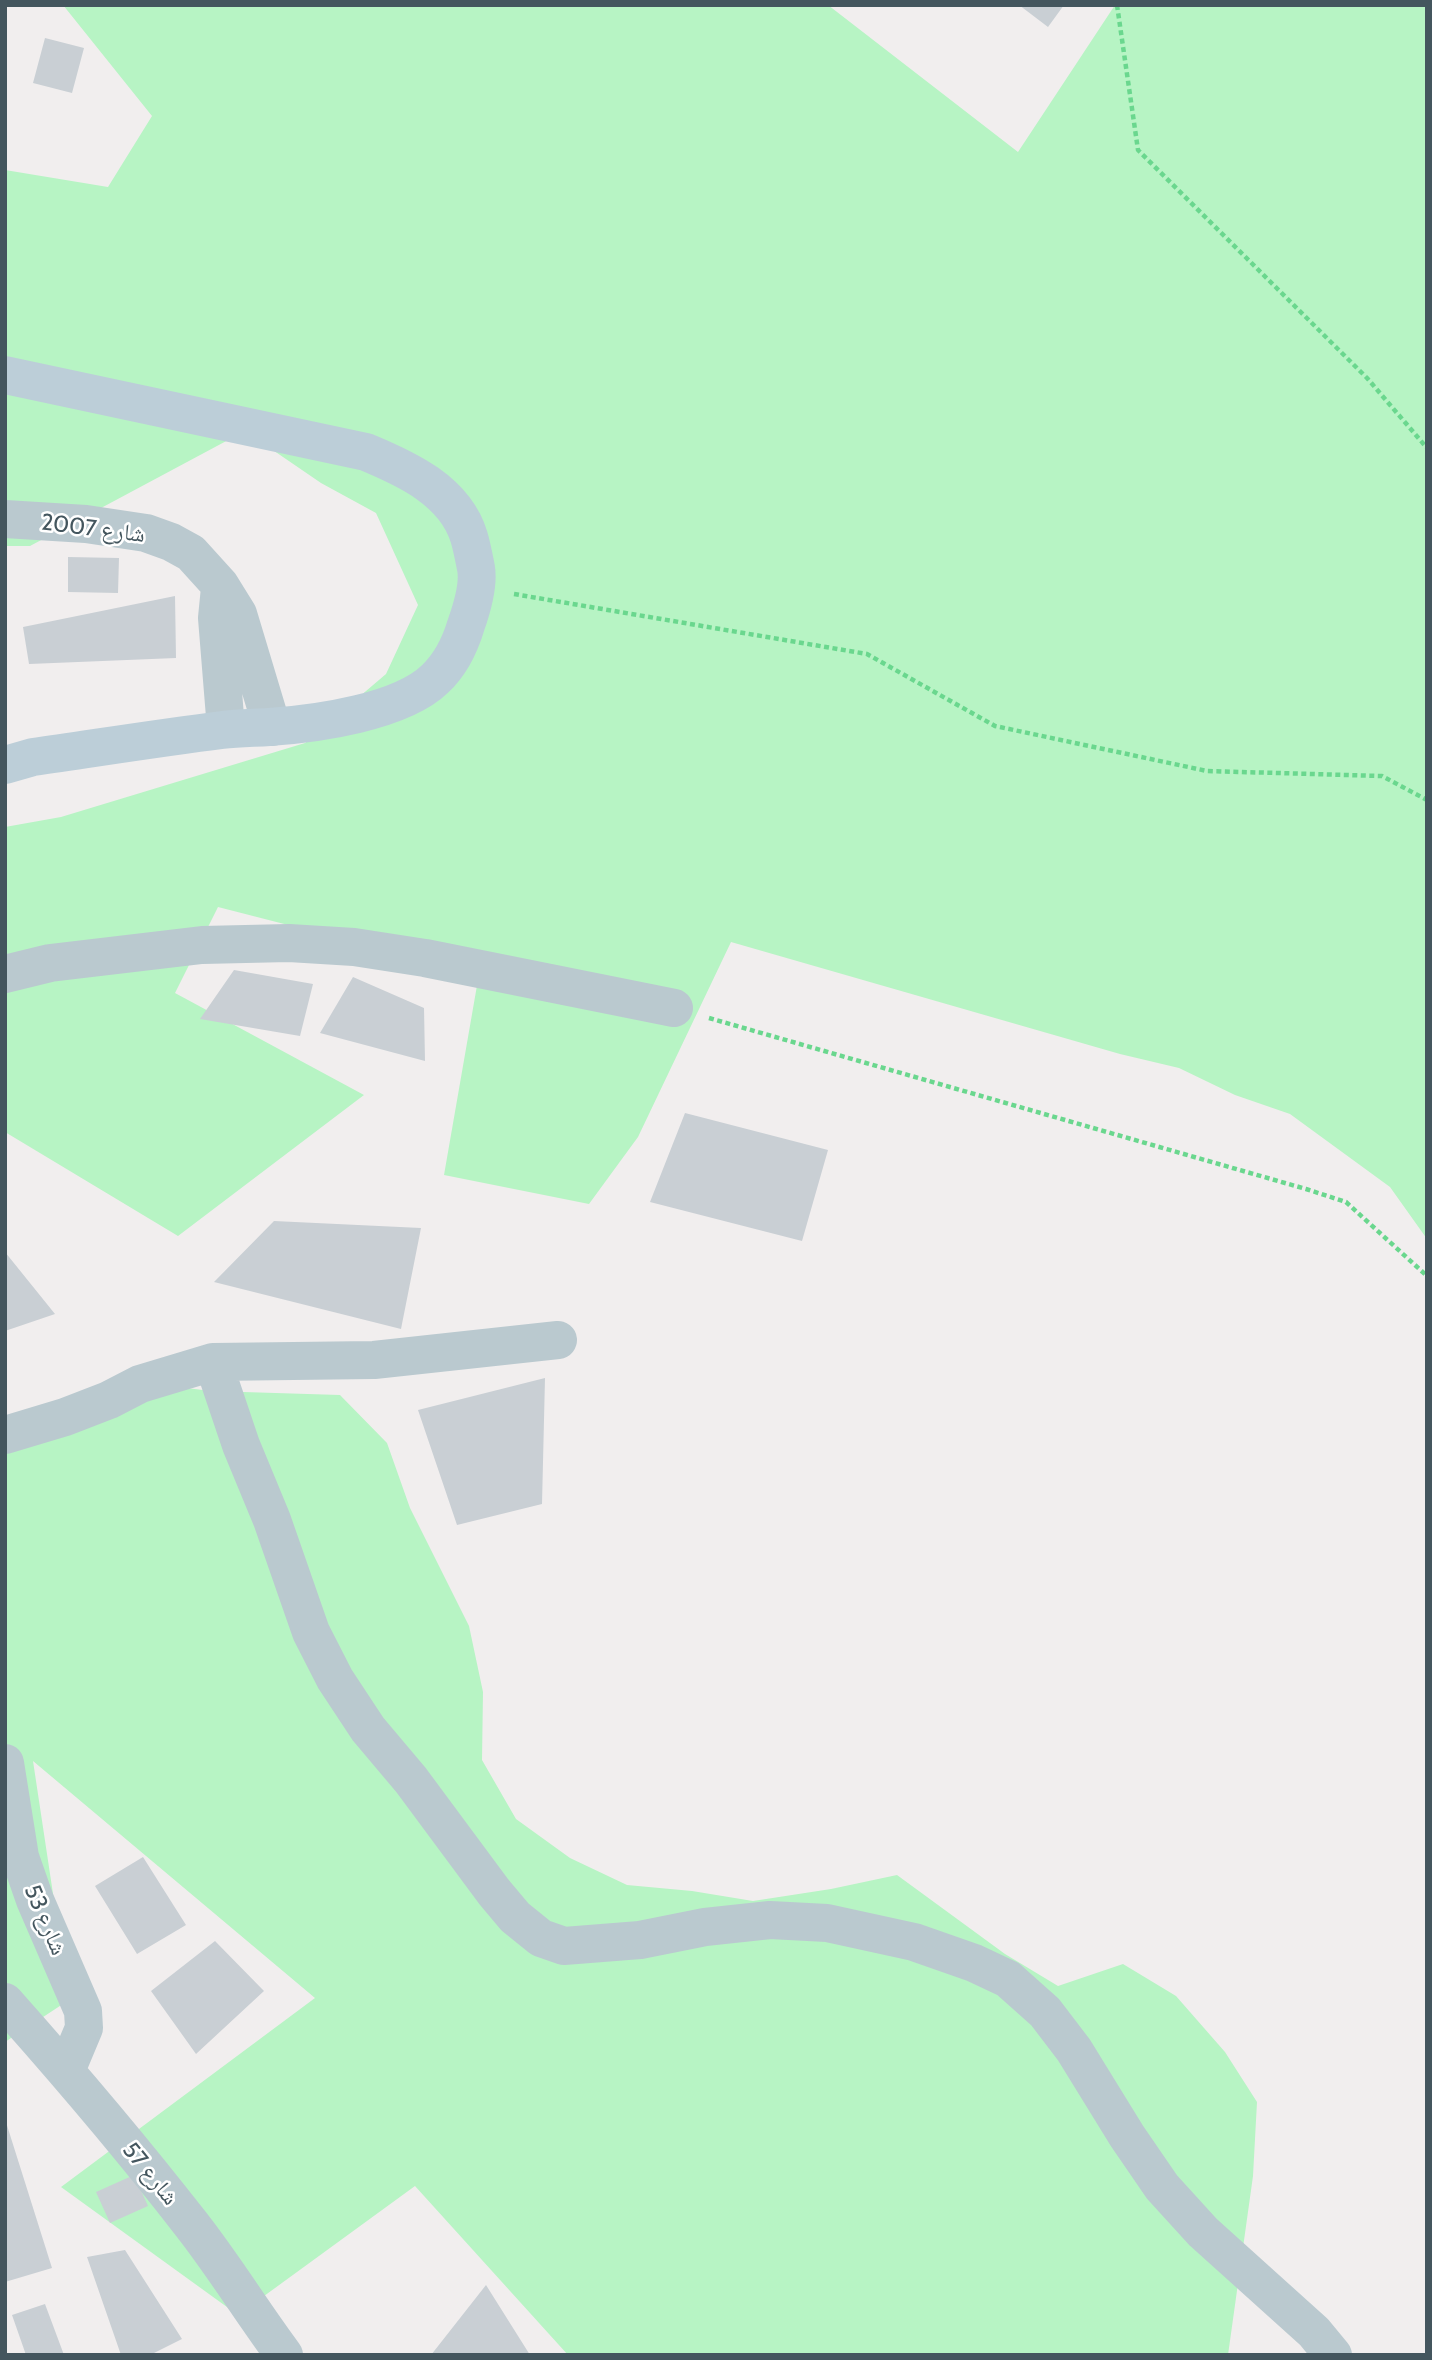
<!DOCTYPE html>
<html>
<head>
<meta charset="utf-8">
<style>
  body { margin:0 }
  #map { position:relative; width:1432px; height:2360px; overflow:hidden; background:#f1eeee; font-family:Cabin,sans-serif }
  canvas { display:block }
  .frame { position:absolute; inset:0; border:7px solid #44565e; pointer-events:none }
</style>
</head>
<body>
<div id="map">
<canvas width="1432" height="2360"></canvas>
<div class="frame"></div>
</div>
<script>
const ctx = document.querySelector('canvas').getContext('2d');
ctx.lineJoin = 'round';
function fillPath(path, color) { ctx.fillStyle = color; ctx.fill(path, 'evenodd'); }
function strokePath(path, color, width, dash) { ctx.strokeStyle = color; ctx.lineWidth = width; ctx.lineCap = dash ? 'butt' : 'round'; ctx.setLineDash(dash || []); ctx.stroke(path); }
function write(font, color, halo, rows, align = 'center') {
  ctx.font = font + ' Cabin,"Noto Naskh Arabic",sans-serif'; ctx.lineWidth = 5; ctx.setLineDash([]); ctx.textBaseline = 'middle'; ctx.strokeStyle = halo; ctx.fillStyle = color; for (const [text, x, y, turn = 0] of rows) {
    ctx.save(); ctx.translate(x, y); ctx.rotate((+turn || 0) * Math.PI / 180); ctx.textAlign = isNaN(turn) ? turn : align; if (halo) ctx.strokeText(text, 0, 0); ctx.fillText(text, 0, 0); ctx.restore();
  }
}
const green = new Path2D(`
  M 63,5 L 828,5 L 1018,152 L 1115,5 L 1427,5 L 1427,1239 L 1390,1187 L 1290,1114 L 1235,1095 L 1179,1068 L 1120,1054 L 731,942 L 638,1137 L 589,1204 L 444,1175 L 479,974 L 218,907 L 175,993 L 364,1095 L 178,1236 L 5,1132 L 5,827 L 61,817 L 305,743 L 386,674 L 418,605 L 376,513 L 321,483 L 245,431 L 30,546 L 5,546 L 5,170 L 108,187 L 152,116 Z
  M 154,1384 L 211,1391 L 340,1395 L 387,1443 L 410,1508 L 469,1626 L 483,1692 L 482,1760 L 516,1819 L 570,1858 L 627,1885 L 692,1891 L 753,1901 L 831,1889 L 897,1875 L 1005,1954 L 1058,1986 L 1123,1964 L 1176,1996 L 1225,2052 L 1257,2102 L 1253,2176 L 1228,2355 L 568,2355 L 415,2186 L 238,2315 L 61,2187 L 315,1998 L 33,1761 L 69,2000 L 5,2042 L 5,1430 Z`);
const building = new Path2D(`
  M 1019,5 L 1064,5 L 1048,27 Z
  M 45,38 L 84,48 L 72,93 L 33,83 Z
  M 68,557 L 119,558 L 118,593 L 68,592 Z
  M 175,596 L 176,658 L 29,664 L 23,627 Z
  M 234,970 L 313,984 L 300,1036 L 200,1019 Z
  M 353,977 L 424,1008 L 425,1061 L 320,1033 Z
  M 685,1113 L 828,1150 L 802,1241 L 650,1202 Z
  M 274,1221 L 421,1228 L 401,1329 L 214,1282 Z
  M 5,1252 L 55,1314 L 5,1331 Z
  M 545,1378 L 542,1504 L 457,1525 L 418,1410 Z
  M 143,1857 L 186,1925 L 137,1954 L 95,1886 Z
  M 215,1941 L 264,1991 L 196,2054 L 151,1991 Z
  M 5,2119 L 52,2268 L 5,2282 Z
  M 134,2175 L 148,2206 L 110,2223 L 96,2192 Z
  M 125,2250 L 182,2339 L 150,2355 L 121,2355 L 87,2257 Z
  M 486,2285 L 530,2355 L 431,2355 Z
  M 45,2304 L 64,2355 L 26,2355 L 12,2315 Z`);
const path = new Path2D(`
  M 1117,5 L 1138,150 L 1367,378 L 1427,448
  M 514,594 L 867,654 L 995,726 L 1207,771 L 1382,776 L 1427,800
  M 709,1018 L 1306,1189 L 1346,1202 L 1427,1276`);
const street = new Path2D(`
  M 5,519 L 86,524 L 146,533 L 171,542 L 191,553 L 220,585 L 238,614 L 272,727
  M 220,588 L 217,618 L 226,729
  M 5,974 L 50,963 L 202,945 L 289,943 L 354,947 L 425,958 L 674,1008
  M 213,1362 L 241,1445 L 272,1520 L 311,1632 L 335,1679 L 368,1729 L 411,1780 L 494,1892 L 515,1917 L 541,1938 L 564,1946 L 640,1940 L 705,1927 L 770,1920 L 827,1923 L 914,1942 L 974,1963 L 1008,1979 L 1045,2012 L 1074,2050 L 1127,2136 L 1162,2187 L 1203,2232 L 1314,2332 L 1333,2355
  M 5,1435 L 65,1417 L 109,1400 L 140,1384 L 213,1362 L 374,1360 L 558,1340
  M 5,1763 L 20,1857 L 35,1900 L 83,2011 L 84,2028 L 66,2071
  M 5,2002 C 69,2074 132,2148 191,2224 C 224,2266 252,2312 284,2355`);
const secondary = new Path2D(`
  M 5,375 L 366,452 C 407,469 455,491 469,537 C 472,547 474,558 476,568 C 479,585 472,608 466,625 C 460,645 451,664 435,679 C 401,712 316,724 269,727 C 254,728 238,728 222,730 C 159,738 96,748 33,757 L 5,765`);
const streetNames = [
  ["شارع 2007",93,529,7],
  ["شارع 53",45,1920,67],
  ["شارع 57",150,2174,51]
];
fillPath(green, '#b7f4c4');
fillPath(building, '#c9cfd4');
strokePath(path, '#6ad78e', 4.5, [5, 3.5]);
strokePath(street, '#bac9cf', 38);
strokePath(secondary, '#bcced8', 38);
write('23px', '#44565e', '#fff', streetNames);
</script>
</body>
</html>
